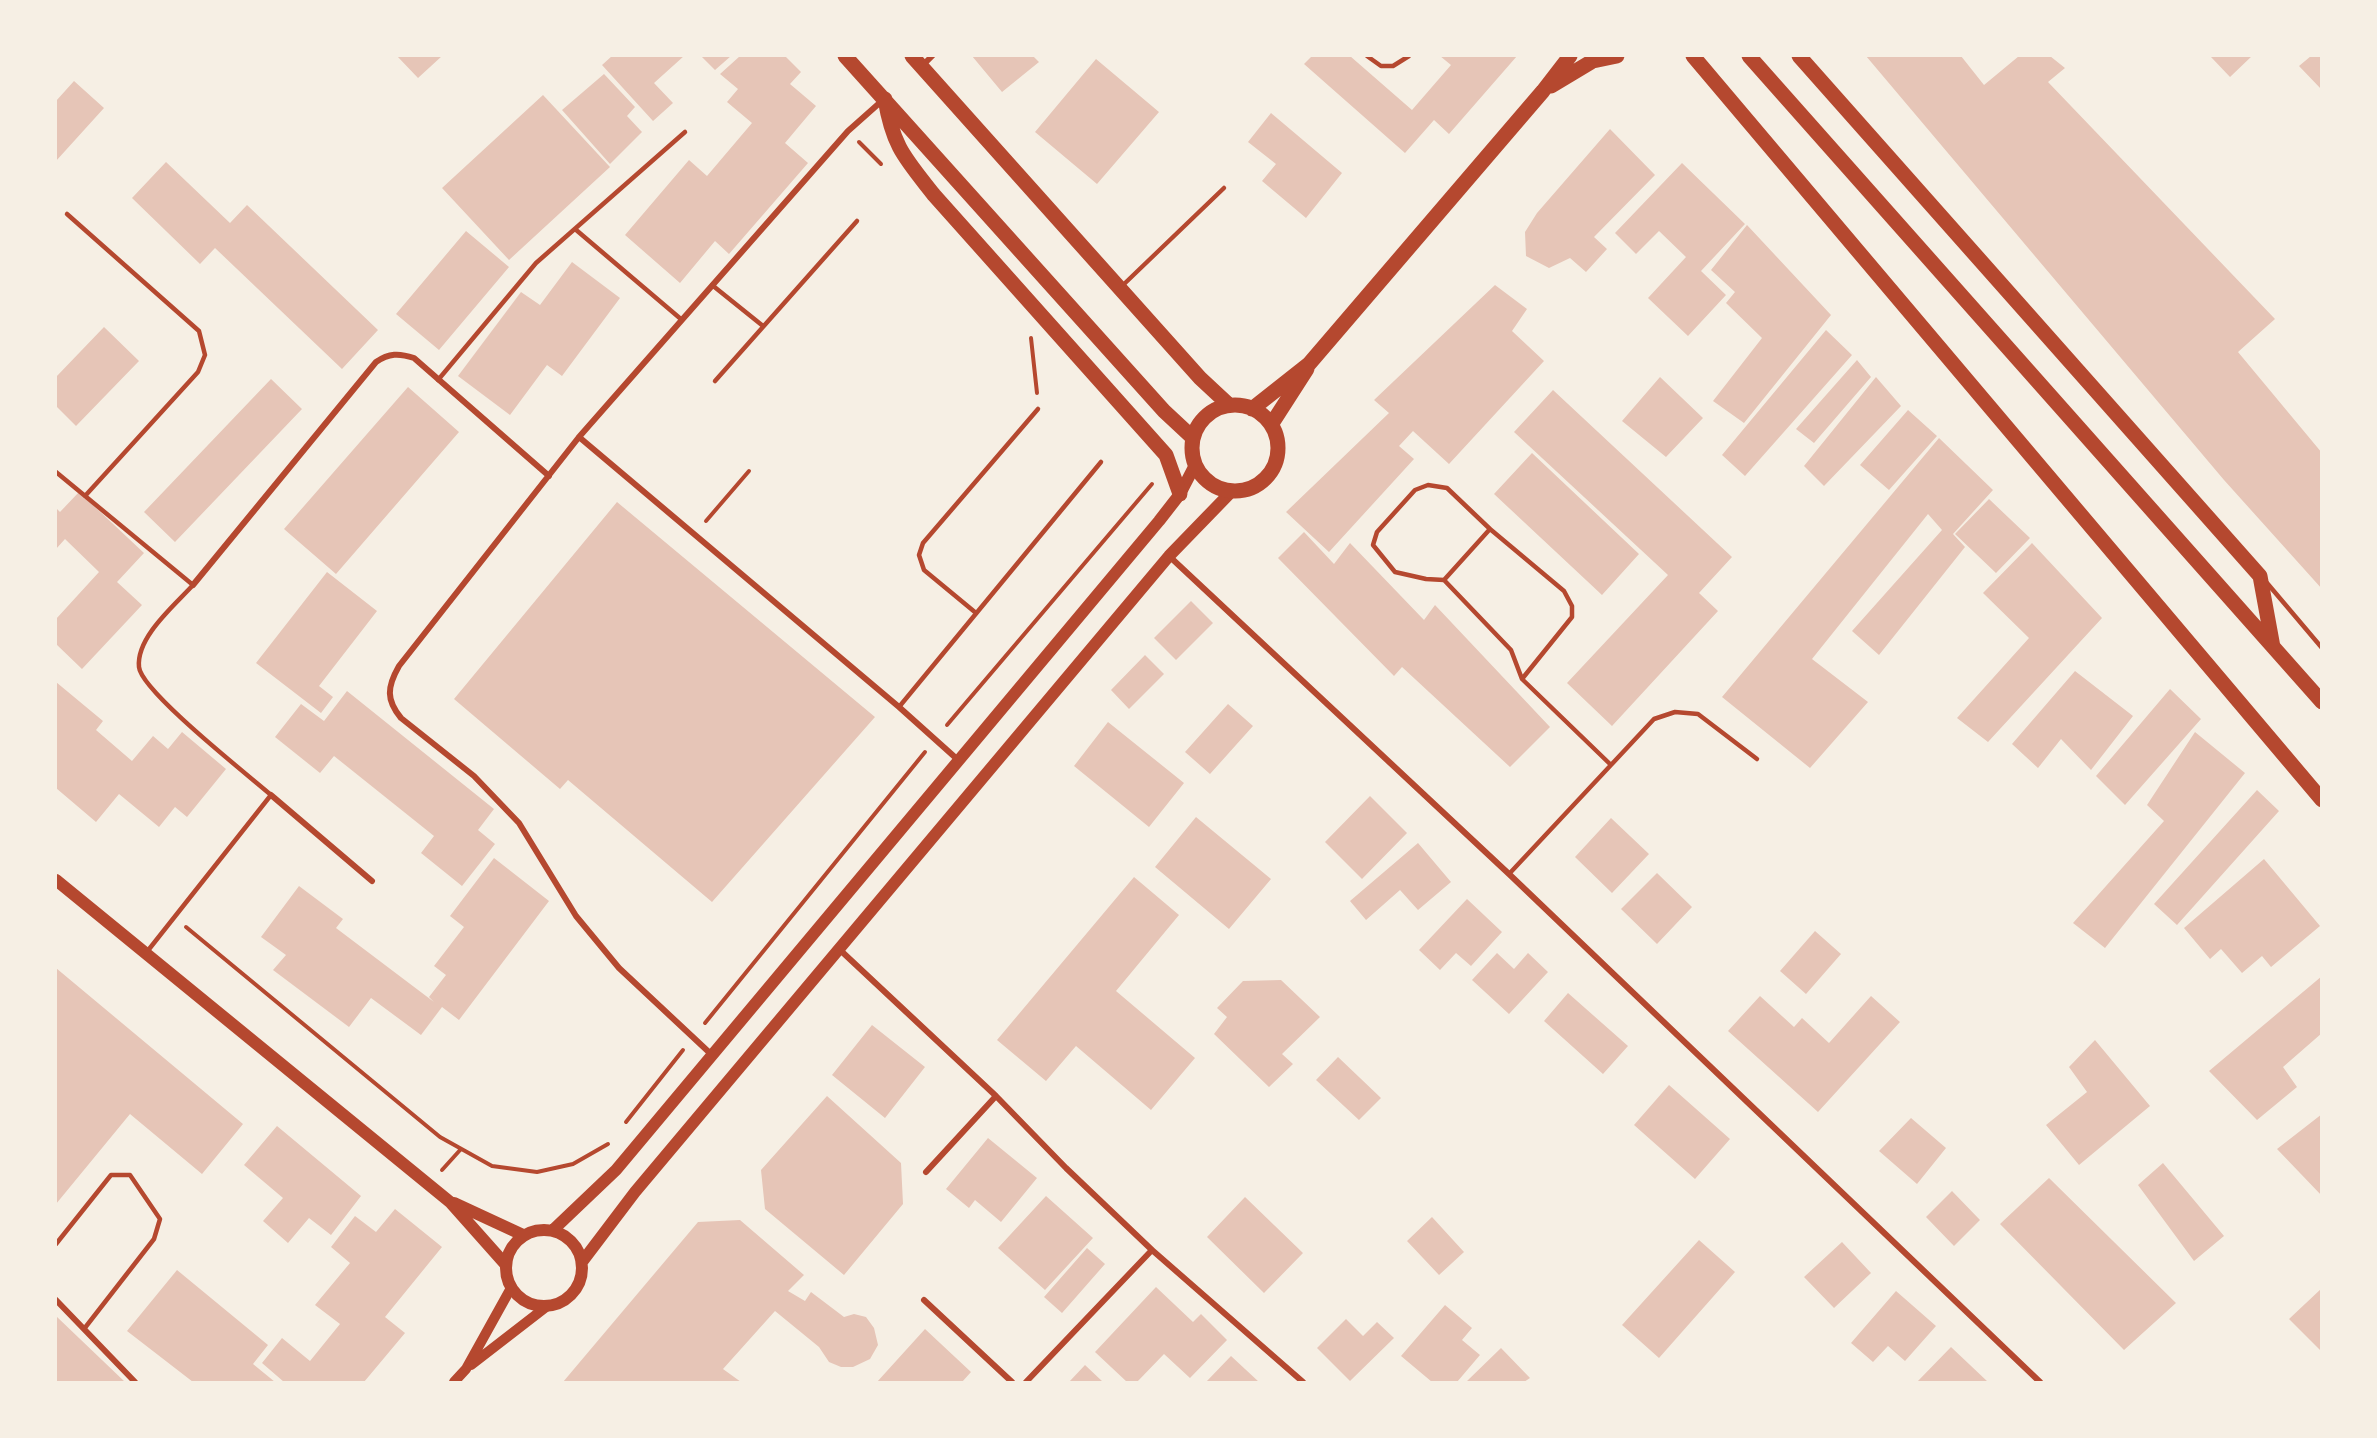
<!DOCTYPE html>
<html>
<head>
<meta charset="utf-8">
<style>
  body { margin:0 }
  #map { position:relative; width:2377px; height:1438px; overflow:hidden; background:#f6efe4; font-family:Montserrat,sans-serif }
  canvas { display:block }
  .frame { position:absolute; inset:0; border:57px solid #f6efe4; pointer-events:none }
</style>
</head>
<body>
<div id="map">
<canvas width="2377" height="1438"></canvas>
<div class="frame"></div>
</div>
<script>
const ctx = document.querySelector('canvas').getContext('2d');
ctx.lineJoin = 'round';
function fillPath(path, color) { ctx.fillStyle = color; ctx.fill(path, 'evenodd'); }
function strokePath(path, color, width, dash) { ctx.strokeStyle = color; ctx.lineWidth = width; ctx.lineCap = dash ? 'butt' : 'round'; ctx.setLineDash(dash || []); ctx.stroke(path); }
const building = new Path2D(`
  M 397,56 L 442,56 L 418,78 Z
  M 612,56 L 684,56 L 654,83 L 673,103 L 653,121 L 602,65 Z
  M 701,56 L 731,56 L 715,70 Z
  M 740,56 L 785,56 L 801,72 L 790,84 L 816,106 L 785,143 L 808,163 L 729,254 L 715,241 L 680,283 L 625,235 L 689,160 L 707,176 L 752,123 L 727,102 L 738,89 L 720,74 Z
  M 972,56 L 1033,56 L 1039,62 L 1002,92 Z
  M 1312,56 L 1350,56 L 1412,110 L 1451,65 L 1440,56 L 1517,56 L 1449,134 L 1434,120 L 1405,153 L 1304,64 Z
  M 1866,56 L 1961,56 L 1984,85 L 2019,56 L 2050,56 L 2065,68 L 2048,82 L 2275,319 L 2238,352 L 2322,453 L 2322,589 L 2224,480 Z
  M 2213,56 L 2252,56 L 2230,77 L 2211,57 Z
  M 2311,56 L 2322,56 L 2322,90 L 2299,66 Z
  M 1096,59 L 1159,112 L 1097,184 L 1035,132 Z
  M 604,74 L 635,107 L 627,116 L 642,132 L 610,164 L 562,110 Z
  M 74,81 L 104,108 L 56,161 L 56,101 Z
  M 543,95 L 610,167 L 509,260 L 442,188 Z
  M 1271,113 L 1342,173 L 1306,218 L 1262,181 L 1276,164 L 1248,142 Z
  M 1610,129 L 1655,175 L 1594,237 L 1607,249 L 1586,272 L 1570,258 L 1549,268 L 1526,256 L 1525,232 L 1537,213 Z
  M 166,162 L 230,223 L 247,205 L 378,330 L 342,369 L 215,248 L 200,264 L 132,198 Z
  M 1682,163 L 1745,224 L 1701,271 L 1726,295 L 1688,336 L 1648,298 L 1686,257 L 1659,231 L 1636,254 L 1615,233 Z
  M 1747,225 L 1831,315 L 1744,423 L 1713,401 L 1762,338 L 1726,303 L 1735,292 L 1711,270 Z
  M 466,231 L 509,267 L 439,350 L 396,314 Z
  M 572,262 L 620,298 L 562,376 L 547,365 L 510,415 L 458,376 L 521,292 L 540,305 Z
  M 1495,285 L 1527,309 L 1512,331 L 1544,361 L 1449,464 L 1413,431 L 1399,446 L 1414,459 L 1329,552 L 1286,512 L 1389,413 L 1374,400 Z
  M 104,327 L 139,361 L 76,426 L 56,406 L 56,377 Z
  M 1826,330 L 1852,355 L 1745,476 L 1722,455 Z
  M 1857,360 L 1871,377 L 1814,443 L 1796,429 Z
  M 1660,377 L 1703,418 L 1666,457 L 1622,421 Z
  M 1876,377 L 1901,406 L 1824,486 L 1804,466 Z
  M 271,379 L 302,409 L 175,542 L 144,512 Z
  M 408,387 L 459,432 L 336,574 L 284,529 Z
  M 1553,390 L 1732,557 L 1699,593 L 1718,611 L 1612,726 L 1567,683 L 1668,575 L 1514,432 Z
  M 1908,410 L 1937,436 L 1889,490 L 1860,465 Z
  M 1939,438 L 1993,490 L 1953,534 L 1965,547 L 1879,655 L 1852,631 L 1942,530 L 1928,514 L 1812,659 L 1868,702 L 1810,768 L 1722,697 Z
  M 1532,453 L 1639,554 L 1602,595 L 1494,494 Z
  M 79,492 L 144,553 L 117,582 L 142,605 L 82,669 L 56,644 L 56,619 L 99,572 L 65,539 L 56,549 L 56,508 L 60,512 Z
  M 1989,499 L 2030,538 L 1996,573 L 1955,534 Z
  M 617,502 L 875,717 L 712,902 L 568,780 L 560,789 L 454,699 Z
  M 1304,532 L 1334,564 L 1350,543 L 1424,620 L 1435,605 L 1550,727 L 1510,767 L 1402,667 L 1394,676 L 1278,558 Z
  M 2032,543 L 2102,618 L 1988,742 L 1957,718 L 2029,638 L 1983,593 Z
  M 327,572 L 377,611 L 319,686 L 333,697 L 321,713 L 256,663 Z
  M 1191,601 L 1213,623 L 1176,660 L 1154,638 Z
  M 1145,655 L 1164,674 L 1129,709 L 1111,690 Z
  M 2075,671 L 2133,716 L 2091,770 L 2061,739 L 2038,768 L 2012,744 Z
  M 56,682 L 103,721 L 96,730 L 132,761 L 153,736 L 168,749 L 182,732 L 226,769 L 187,817 L 175,807 L 159,827 L 119,794 L 96,822 L 56,788 Z
  M 2170,689 L 2201,719 L 2125,805 L 2096,776 Z
  M 347,691 L 494,809 L 478,830 L 495,844 L 462,886 L 421,853 L 434,836 L 334,756 L 320,773 L 275,737 L 301,704 L 324,721 Z
  M 1228,704 L 1253,726 L 1210,774 L 1185,752 Z
  M 1108,722 L 1184,783 L 1149,827 L 1074,766 Z
  M 2195,732 L 2245,773 L 2105,948 L 2073,923 L 2164,821 L 2147,805 Z
  M 2257,790 L 2279,811 L 2177,925 L 2154,904 Z
  M 1370,796 L 1407,833 L 1362,879 L 1325,842 Z
  M 1196,817 L 1271,879 L 1229,929 L 1155,867 Z
  M 1611,818 L 1649,854 L 1612,893 L 1575,857 Z
  M 1418,843 L 1451,882 L 1418,910 L 1400,890 L 1366,920 L 1350,901 Z
  M 494,858 L 549,901 L 459,1020 L 442,1007 L 421,1035 L 371,998 L 349,1027 L 273,970 L 286,955 L 261,937 L 299,886 L 343,919 L 336,928 L 434,1002 L 429,997 L 446,975 L 434,966 L 464,927 L 450,916 Z
  M 2264,859 L 2320,926 L 2271,967 L 2262,956 L 2242,973 L 2221,949 L 2210,959 L 2184,928 Z
  M 1657,873 L 1692,907 L 1657,944 L 1621,909 Z
  M 1134,877 L 1179,915 L 1116,991 L 1195,1058 L 1151,1110 L 1076,1046 L 1046,1081 L 997,1040 Z
  M 1467,899 L 1502,932 L 1471,966 L 1456,953 L 1440,970 L 1419,950 Z
  M 1815,931 L 1841,954 L 1806,994 L 1780,971 Z
  M 1497,953 L 1514,969 L 1528,953 L 1548,972 L 1509,1014 L 1472,980 Z
  M 56,968 L 243,1124 L 202,1174 L 130,1114 L 56,1204 Z
  M 2322,976 L 2322,1033 L 2283,1067 L 2297,1087 L 2257,1120 L 2209,1071 Z
  M 1281,980 L 1320,1017 L 1282,1054 L 1293,1064 L 1269,1087 L 1214,1034 L 1227,1017 L 1217,1008 L 1243,981 Z
  M 1568,993 L 1628,1046 L 1603,1074 L 1544,1021 Z
  M 1760,996 L 1794,1027 L 1802,1018 L 1829,1043 L 1871,996 L 1900,1022 L 1818,1112 L 1728,1031 Z
  M 872,1025 L 925,1067 L 885,1118 L 832,1075 Z
  M 2095,1040 L 2150,1106 L 2079,1165 L 2046,1125 L 2087,1092 L 2069,1067 Z
  M 1338,1057 L 1381,1098 L 1359,1120 L 1316,1080 Z
  M 1669,1085 L 1730,1139 L 1695,1179 L 1634,1125 Z
  M 827,1096 L 901,1163 L 903,1204 L 844,1275 L 765,1209 L 761,1170 Z
  M 2322,1114 L 2322,1196 L 2277,1149 Z
  M 1911,1118 L 1946,1148 L 1917,1184 L 1879,1151 Z
  M 277,1126 L 361,1196 L 331,1235 L 309,1218 L 288,1243 L 263,1221 L 283,1198 L 244,1165 Z
  M 988,1138 L 1037,1178 L 1001,1222 L 975,1200 L 969,1208 L 946,1189 Z
  M 2163,1163 L 2224,1236 L 2194,1261 L 2138,1185 Z
  M 2049,1178 L 2176,1303 L 2124,1350 L 2000,1224 Z
  M 1952,1191 L 1980,1220 L 1954,1246 L 1926,1217 Z
  M 1046,1196 L 1093,1238 L 1045,1290 L 998,1248 Z
  M 1245,1197 L 1303,1253 L 1264,1293 L 1207,1237 Z
  M 395,1209 L 442,1247 L 385,1317 L 405,1333 L 364,1382 L 284,1382 L 262,1363 L 282,1338 L 310,1361 L 340,1324 L 315,1305 L 350,1263 L 331,1247 L 355,1216 L 376,1232 Z
  M 1432,1217 L 1464,1252 L 1439,1275 L 1407,1241 Z
  M 740,1220 L 804,1275 L 788,1291 L 805,1301 L 811,1292 L 844,1317 L 854,1314 L 866,1317 L 874,1328 L 878,1345 L 870,1359 L 853,1367 L 841,1367 L 829,1362 L 819,1347 L 775,1311 L 723,1369 L 741,1382 L 563,1382 L 698,1222 Z
  M 1699,1240 L 1735,1272 L 1659,1358 L 1622,1325 Z
  M 1842,1242 L 1871,1273 L 1834,1308 L 1804,1277 Z
  M 1087,1248 L 1105,1264 L 1062,1313 L 1044,1297 Z
  M 177,1270 L 268,1345 L 253,1364 L 275,1382 L 193,1382 L 127,1331 Z
  M 1156,1287 L 1193,1322 L 1201,1314 L 1227,1340 L 1190,1378 L 1164,1354 L 1137,1382 L 1127,1382 L 1095,1352 Z
  M 2322,1288 L 2322,1352 L 2289,1319 Z
  M 1896,1291 L 1936,1326 L 1905,1361 L 1888,1346 L 1873,1362 L 1851,1343 Z
  M 1445,1305 L 1472,1328 L 1462,1340 L 1480,1355 L 1457,1382 L 1432,1382 L 1401,1356 Z
  M 56,1316 L 125,1382 L 56,1382 Z
  M 1346,1319 L 1363,1336 L 1377,1322 L 1394,1338 L 1350,1381 L 1317,1348 Z
  M 925,1329 L 971,1372 L 962,1382 L 877,1382 Z
  M 1951,1347 L 1988,1382 L 1917,1382 Z
  M 1501,1348 L 1530,1378 L 1524,1382 L 1466,1382 Z
  M 1231,1356 L 1259,1382 L 1206,1382 Z
  M 1085,1365 L 1103,1382 L 1069,1382 Z`);
const path = new Path2D(`
  M 859,142 L 881,164
  M 1031,338 L 1037,393
  M 706,521 L 749,471
  M 947,725 L 1152,484
  M 186,927 L 440,1137 L 492,1166 L 537,1172 L 573,1164 L 608,1144
  M 705,1023 L 925,752
  M 626,1122 L 683,1050
  M 442,1170 L 461,1149`);
const service = new Path2D(`
  M 1367,56 L 1381,66 L 1393,66 L 1409,56
  M 67,214 L 199,331 L 205,355 L 198,372 L 85,496
  M 575,229 L 682,320
  M 712,285 L 763,326
  M 1122,286 L 1224,188
  M 438,380 L 536,263 L 685,132
  M 715,381 L 857,221
  M 56,472 L 193,585 C 175,605 136,637 139,667 C 141,691 248,775 271,795 L 146,953
  M 1444,580 L 1426,579 L 1395,572 L 1373,545 L 1377,532 L 1415,490 L 1428,485 L 1447,488 L 1490,529
  M 2267,583 L 2322,648
  M 976,613 L 924,570 L 919,555 L 923,543 L 1038,409
  M 1522,679 L 1572,617 L 1572,606 L 1564,591 L 1490,529 L 1444,580 L 1511,650 L 1522,679 L 1611,765
  M 899,707 L 1101,462
  M 1509,874 L 1654,719 L 1675,712 L 1698,714 L 1757,759
  M 56,1244 L 111,1175 L 130,1175 L 160,1219 L 154,1239 L 84,1329`);
const minor = new Path2D(`
  M 922,66 L 932,56
  M 579,437 L 899,707 L 957,759
  M 1169,556 L 1509,874 L 2040,1382
  M 193,585 L 376,362 C 389,353 399,353 414,358 L 549,476
  M 271,795 L 372,881
  M 839,949 L 996,1096 L 1066,1168 L 1152,1250 L 1303,1382
  M 712,1055 L 619,968 L 576,916 L 519,823 L 474,776 L 401,718 C 386,700 387,687 399,666 L 579,437 L 848,131 L 884,99
  M 926,1172 L 996,1096
  M 56,1300 L 135,1382
  M 924,1300 L 1012,1382
  M 1026,1382 L 1152,1250`);
const tertiary = new Path2D(`
  M 471,1365 L 546,1307
  M 454,1382 L 466,1369 L 511,1288`);
const secondary = new Path2D(`
  M 56,880 L 450,1202 L 506,1265
  M 454,1203 L 523,1235
  M506 1268a38 38 0 1 1 76 0a38 38 0 1 1-76 0Z
  M 553,1230 L 616,1170 L 1159,521 L 1180,494 L 1195,465
  M 582,1262 L 635,1192 L 1169,556 L 1232,491`);
const primary = new Path2D(`
  M 845,56 L 1164,411 L 1193,438
  M 912,56 L 1200,378 L 1229,405
  M 1693,56 L 2322,800
  M 1749,56 L 2322,702
  M 1799,56 L 2260,576 L 2273,647
  M 1593,61 L 1617,56
  M 1551,86 L 1601,56
  M 885,99 C 893,147 905,158 934,195 L 1166,455 L 1180,494
  M1192 448a43 43 0 1 1 86 0a43 43 0 1 1-86 0Z
  M 1252,409 L 1309,364 L 1543,91 L 1570,56
  M 1271,425 L 1307,369`);
fillPath(building, '#e6c5b7');
strokePath(path, '#b5482f', 4);
strokePath(service, '#b5482f', 4.5);
strokePath(minor, '#b5482f', 6);
strokePath(tertiary, '#b5482f', 10);
strokePath(secondary, '#b5482f', 12);
strokePath(primary, '#b5482f', 15);
</script>
</body>
</html>
